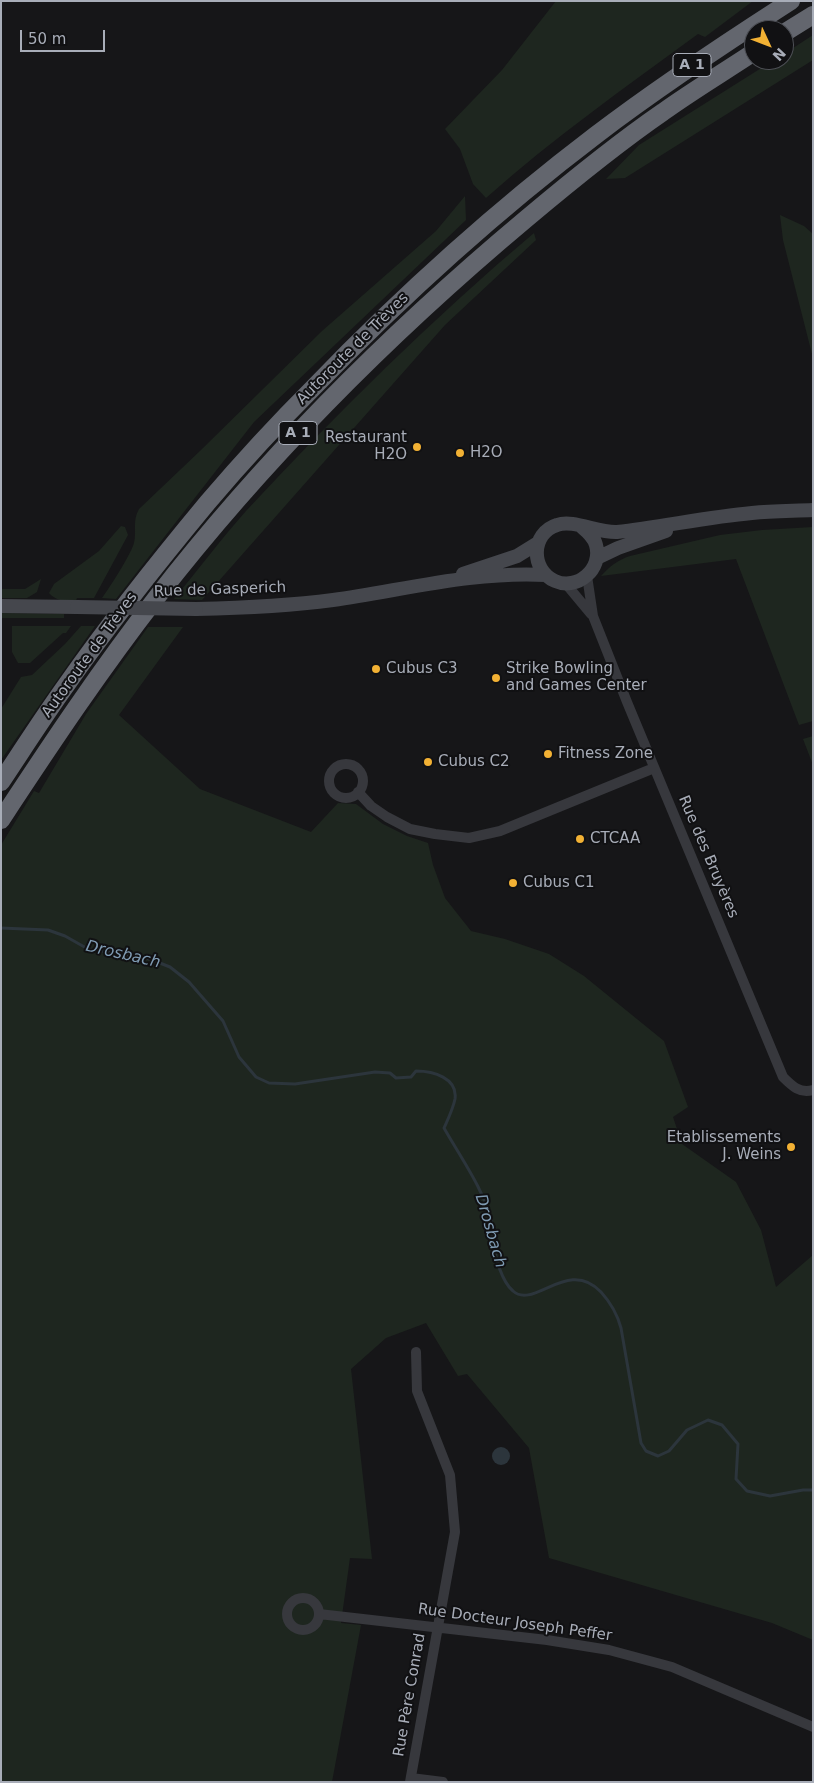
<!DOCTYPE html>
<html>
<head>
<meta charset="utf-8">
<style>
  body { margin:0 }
  #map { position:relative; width:814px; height:1783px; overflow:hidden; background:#161618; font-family:"DejaVu Sans",sans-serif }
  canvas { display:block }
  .frame { position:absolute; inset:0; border:2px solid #a8adb8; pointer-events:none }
  .north { position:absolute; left:744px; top:20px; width:50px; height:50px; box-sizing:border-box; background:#111113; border:1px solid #4d4f55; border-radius:50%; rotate:133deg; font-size:14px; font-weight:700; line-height:20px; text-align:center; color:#a8adb8 }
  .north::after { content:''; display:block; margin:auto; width:18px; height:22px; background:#f2b134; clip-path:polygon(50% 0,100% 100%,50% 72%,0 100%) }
  .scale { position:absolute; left:20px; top:30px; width:85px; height:22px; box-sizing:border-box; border:2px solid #a8adb8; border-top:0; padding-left:6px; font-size:15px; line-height:18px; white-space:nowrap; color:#a8adb8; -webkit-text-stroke:4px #111113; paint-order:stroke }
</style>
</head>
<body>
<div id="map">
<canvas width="814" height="1783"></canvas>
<div class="frame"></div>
<div class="north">N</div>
<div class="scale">50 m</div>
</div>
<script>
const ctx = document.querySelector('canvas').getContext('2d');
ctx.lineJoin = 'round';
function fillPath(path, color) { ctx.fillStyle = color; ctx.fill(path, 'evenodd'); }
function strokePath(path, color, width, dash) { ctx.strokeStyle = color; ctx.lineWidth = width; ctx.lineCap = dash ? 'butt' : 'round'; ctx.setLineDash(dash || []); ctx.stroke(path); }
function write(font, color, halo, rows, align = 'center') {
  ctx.font = font + ' "DejaVu Sans",sans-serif'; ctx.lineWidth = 4; ctx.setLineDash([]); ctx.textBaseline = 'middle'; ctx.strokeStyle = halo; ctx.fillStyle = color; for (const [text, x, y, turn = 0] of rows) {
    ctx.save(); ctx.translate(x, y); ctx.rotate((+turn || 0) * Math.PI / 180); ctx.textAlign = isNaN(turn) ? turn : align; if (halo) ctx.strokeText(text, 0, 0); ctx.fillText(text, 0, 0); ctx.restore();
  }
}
const green = new Path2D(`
  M 556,1 L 753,1 L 705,37 L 698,34 C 626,87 553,138 486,198 L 473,184 L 460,149 L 445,129 L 502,70 Z
  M 813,35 L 813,60 L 625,178 L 606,179 L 639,145 L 774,60 L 784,60 L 784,54 Z
  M 465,196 L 466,220 L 254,422 L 116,599 L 102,598 C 110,587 130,556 134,543 C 137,531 132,521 139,509 L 201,450 L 322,331 L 436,231 Z
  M 780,215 L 804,226 L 813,234 L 813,358 L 783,240 Z
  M 534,233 L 536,240 L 445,325 L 202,600 L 174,599 C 198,570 221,539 246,511 C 337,413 432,319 534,233 Z
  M 121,526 L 125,527 L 128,535 L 94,598 L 77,598 L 76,601 C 66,601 57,602 49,593 L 54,584 L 99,551 Z
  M 813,527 L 813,721 L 799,725 L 736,559 L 601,576 C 610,566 618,560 630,556 L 720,535 L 762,530 Z
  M 41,579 L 37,592 L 27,598 L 1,598 L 1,589 L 25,589 Z
  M 1,613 L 64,614 L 64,618 L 1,618 Z
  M 12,626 L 71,626 L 66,633 L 63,633 L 30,663 L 18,663 L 12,652 Z
  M 81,626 L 95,626 L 1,760 L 1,709 L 21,677 L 32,675 L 65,644 Z
  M 148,627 L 183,627 L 119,715 L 200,789 L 311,832 L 338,803 L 356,804 L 383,824 L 407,836 L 428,843 L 433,865 L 445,898 L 471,931 L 505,939 L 549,954 L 584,976 L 664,1041 L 688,1107 L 673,1117 L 682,1144 L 736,1182 L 761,1230 L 776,1287 L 813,1255 L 813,1640 L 772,1623 L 549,1558 L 529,1448 L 467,1374 L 458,1376 L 426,1323 L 386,1338 L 351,1369 L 372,1559 L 350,1558 L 341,1623 L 361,1625 L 332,1782 L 1,1782 L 1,845 L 34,791 L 39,793 L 86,714 Z
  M 813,736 L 813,765 L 803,739 Z`);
const water = new Path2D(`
  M492 1456a9 9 0 1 1 18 0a9 9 0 1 1-18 0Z`);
const stream = new Path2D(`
  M 1,928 L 48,930 L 65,936 L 88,949 L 147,958 L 170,967 L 189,982 L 223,1021 L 239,1057 L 256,1077 L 269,1083 L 295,1084 L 375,1072 L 390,1073 L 396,1078 L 411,1077 L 416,1071 C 433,1071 458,1078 455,1099 C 453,1109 448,1119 444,1128 C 461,1158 485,1191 492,1224 C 493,1230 493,1236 493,1243 C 495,1257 502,1282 513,1291 C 534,1310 568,1257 601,1292 C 611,1303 617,1313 621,1328 L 641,1443 L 646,1451 L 658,1456 L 669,1451 L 687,1430 L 708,1420 L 722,1425 L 738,1444 L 736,1479 L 747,1491 L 770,1496 L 803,1490 L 813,1490`);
const street = new Path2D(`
  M 587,576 L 593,616 L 627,702 L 783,1077 C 792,1086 800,1094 813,1090
  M 566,584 L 591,614
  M329 781a17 17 0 1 1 34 0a17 17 0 1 1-34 0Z
  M 358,792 L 371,806 L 387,817 L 410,829 L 435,834 L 469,838 L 500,831 L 654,768
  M287 1614a16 16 0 1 1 32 0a16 16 0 1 1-32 0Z
  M 319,1614 L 547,1640 L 609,1650 L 672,1667 L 813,1727
  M 411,1778 L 443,1782
  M 410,1782 L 455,1532 L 450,1475 L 417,1391 L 416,1352`);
const secondary = new Path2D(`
  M 582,527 C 588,532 594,537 596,545 C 603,569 577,591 555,581 C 530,570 531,533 557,525 C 573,519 598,533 617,532 C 662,527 707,517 752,513 C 772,511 793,511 813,510
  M 597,558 L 618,548 L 666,531
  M 463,574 L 517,556 L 538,543
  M 1,606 L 77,607
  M 196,609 C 242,608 288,606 333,600 C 404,590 474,571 546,575`);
const highway = new Path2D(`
  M 784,33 L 813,15
  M 1,782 C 23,749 44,716 67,684 C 111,621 159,561 208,502 C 242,462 278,423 315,386 C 402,296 496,211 596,135 C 659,87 724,44 791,1
  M 1,820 C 51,744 101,669 157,597 C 265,458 391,332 526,219 C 570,182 615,145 663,112 C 692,91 724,72 754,52`);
const secondaryBridge = new Path2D(`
  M 77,607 L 196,609`);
const markers = [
  [417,447,5,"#f2b134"],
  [460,453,5,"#f2b134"],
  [376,669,5,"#f2b134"],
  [496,678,5,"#f2b134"],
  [548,754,5,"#f2b134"],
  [428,762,5,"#f2b134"],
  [580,839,5,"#f2b134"],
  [513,883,5,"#f2b134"],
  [791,1147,5,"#f2b134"]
];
const shields = [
  [692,65,38],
  [298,433,38]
];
const shieldNames = [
  ["A 1",692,65],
  ["A 1",298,433]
];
const streetNames = [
  ["Autoroute de Trèves",353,349,-45],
  ["Rue de Gasperich",220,590,-2],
  ["Autoroute de Trèves",90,655,-54],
  ["Rue des Bruyères",708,857,67],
  ["Rue Docteur Joseph Peffer",515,1623,8],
  ["Rue Père Conrad",410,1695,-80]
];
const poiNames = [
  ["Restaurant",407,438,"right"],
  ["H2O",407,455,"right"],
  ["H2O",470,453],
  ["Cubus C3",386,669],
  ["Strike Bowling",506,669],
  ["and Games Center",506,686],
  ["Fitness Zone",558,754],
  ["Cubus C2",438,762],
  ["CTCAA",590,839],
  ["Cubus C1",523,883],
  ["Etablissements",781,1138,"right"],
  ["J. Weins",781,1155,"right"]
];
const waterNames = [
  ["Drosbach",123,955,13],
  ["Drosbach",490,1231,74]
];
fillPath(green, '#1e261f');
fillPath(water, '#2c353c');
strokePath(stream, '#2c353c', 3);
strokePath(street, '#37383d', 10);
strokePath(secondary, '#45474d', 14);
strokePath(highway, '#63666e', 18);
strokePath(secondaryBridge, '#45474d', 14);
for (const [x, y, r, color] of markers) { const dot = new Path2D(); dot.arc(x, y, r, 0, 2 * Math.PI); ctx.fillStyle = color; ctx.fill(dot); strokePath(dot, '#111113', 2); }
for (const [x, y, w] of shields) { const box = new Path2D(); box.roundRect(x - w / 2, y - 11.5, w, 23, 4); ctx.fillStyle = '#111113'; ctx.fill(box); strokePath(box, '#a8adb8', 1); }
write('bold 14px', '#a8adb8', null, shieldNames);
write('15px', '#a8adb8', '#111113', streetNames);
write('15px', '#a8adb8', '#111113', poiNames, 'left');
write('italic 16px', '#7f9bb3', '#111113', waterNames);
</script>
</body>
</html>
